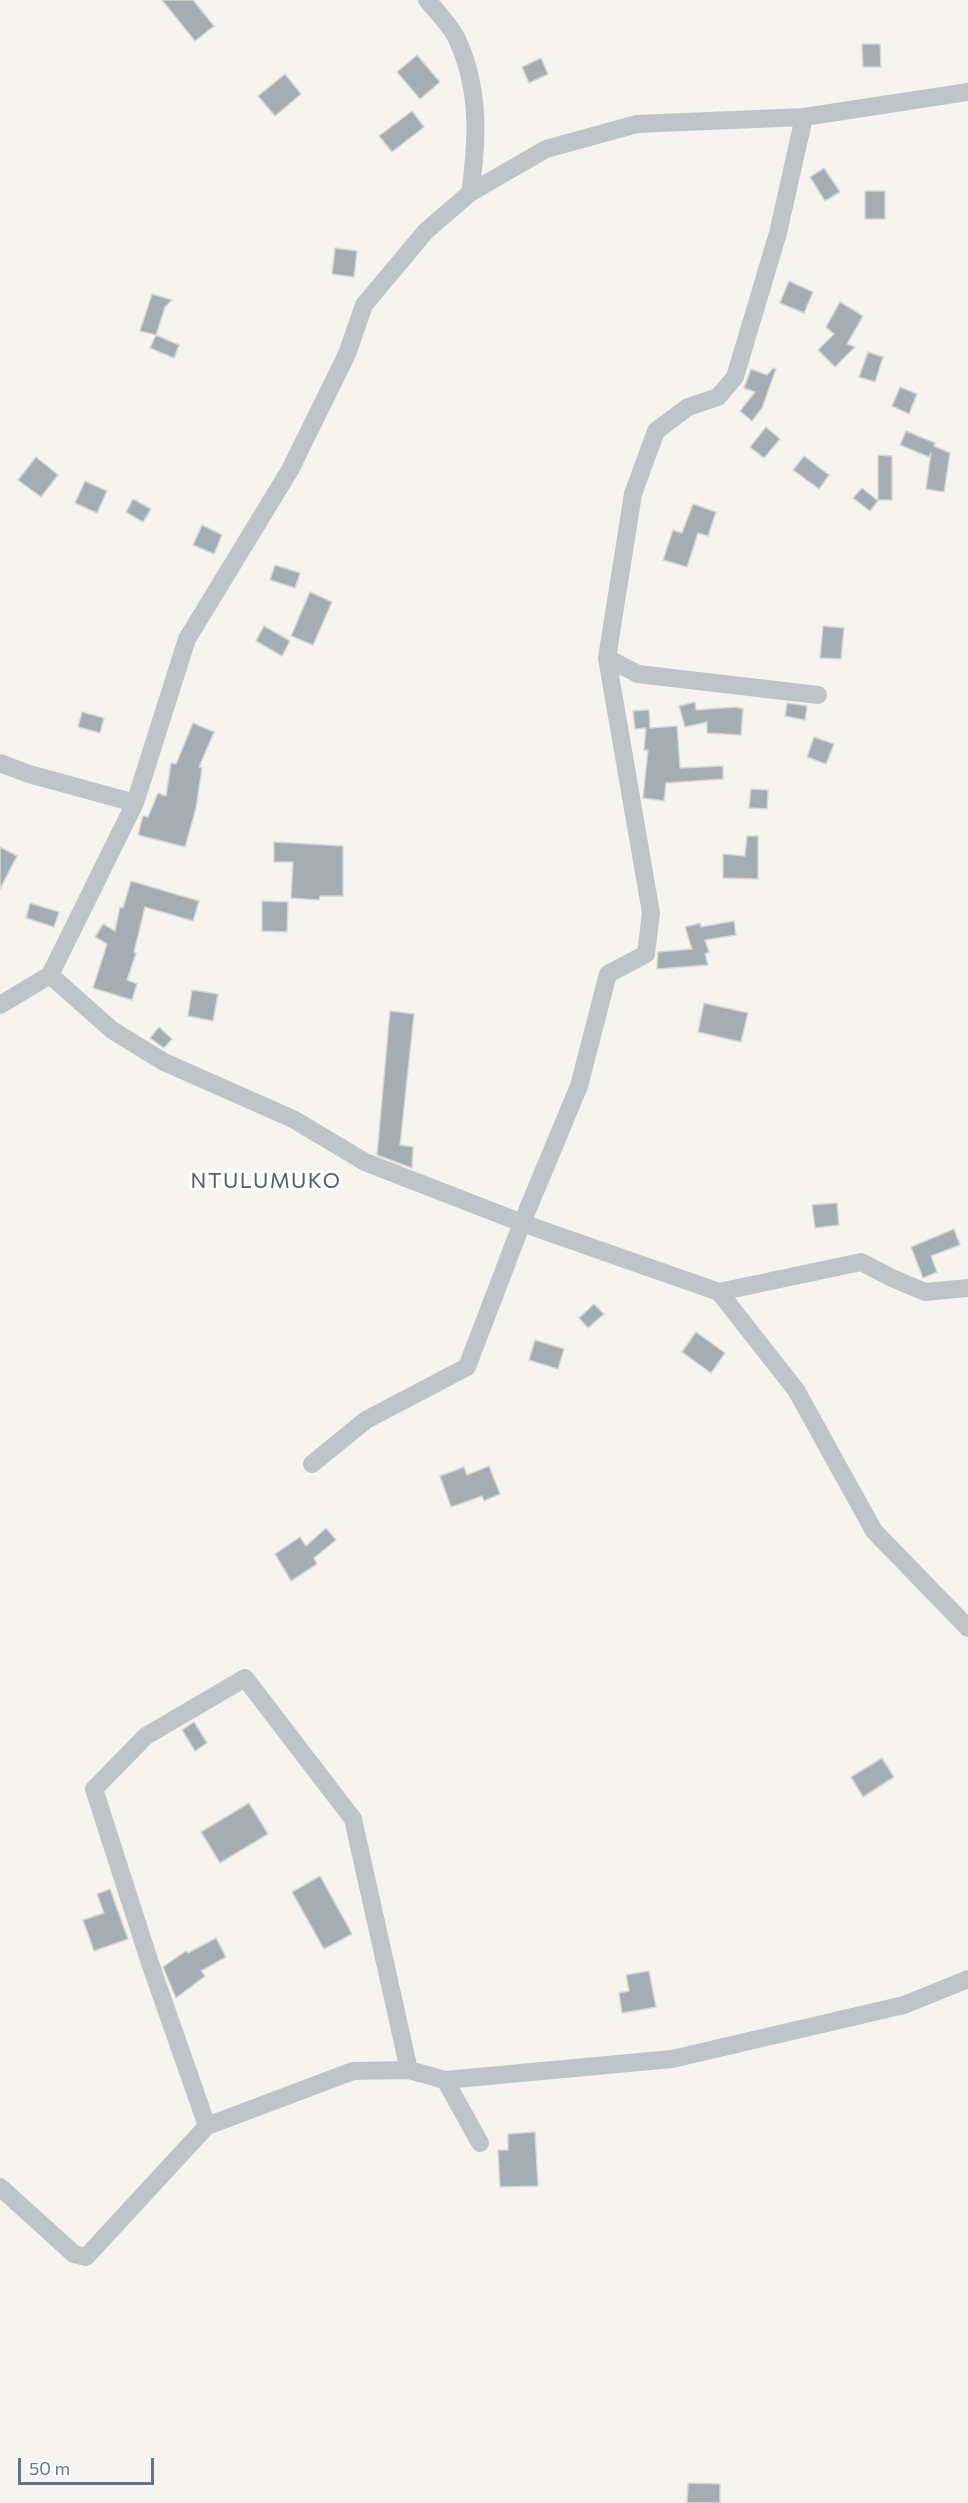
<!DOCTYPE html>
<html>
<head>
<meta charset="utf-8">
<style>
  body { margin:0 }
  #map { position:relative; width:968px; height:2503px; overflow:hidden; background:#f5f4f1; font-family:Commissioner,sans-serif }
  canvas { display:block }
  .scale { position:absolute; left:18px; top:2458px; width:136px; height:27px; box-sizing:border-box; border:3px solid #667580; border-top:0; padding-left:8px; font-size:18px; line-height:21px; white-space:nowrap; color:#667580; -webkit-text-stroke:4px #fff; paint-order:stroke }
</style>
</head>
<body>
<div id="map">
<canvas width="968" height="2503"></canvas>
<div class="scale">50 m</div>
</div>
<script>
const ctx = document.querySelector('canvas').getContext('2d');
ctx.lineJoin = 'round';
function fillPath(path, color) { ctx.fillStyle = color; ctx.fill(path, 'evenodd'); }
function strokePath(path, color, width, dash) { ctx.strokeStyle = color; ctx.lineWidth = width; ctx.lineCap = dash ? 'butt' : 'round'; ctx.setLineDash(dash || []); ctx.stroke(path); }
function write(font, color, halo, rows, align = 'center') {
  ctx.font = font + ' Commissioner,sans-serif'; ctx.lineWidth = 6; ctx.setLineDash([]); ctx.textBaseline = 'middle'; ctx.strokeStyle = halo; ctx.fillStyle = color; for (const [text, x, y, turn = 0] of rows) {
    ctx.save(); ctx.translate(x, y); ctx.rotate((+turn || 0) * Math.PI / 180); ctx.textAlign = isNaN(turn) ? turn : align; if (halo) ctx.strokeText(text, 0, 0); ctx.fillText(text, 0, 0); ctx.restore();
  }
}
const building = new Path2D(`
  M 162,0 L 193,0 L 214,26 L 195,41 Z
  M 862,44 L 880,44 L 881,67 L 863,67 Z
  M 417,55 L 440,82 L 420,99 L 397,72 Z
  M 541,58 L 548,74 L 529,83 L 522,67 Z
  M 285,74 L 301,94 L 275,116 L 258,96 Z
  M 412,111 L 424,127 L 392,152 L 379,136 Z
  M 824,168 L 840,192 L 825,201 L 810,177 Z
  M 865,191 L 885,191 L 885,219 L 865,219 Z
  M 335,248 L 357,251 L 354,277 L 332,274 Z
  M 789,281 L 813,292 L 804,313 L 780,303 Z
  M 152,294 L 172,300 L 165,307 L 156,335 L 140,331 Z
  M 840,302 L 863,316 L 847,344 L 855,347 L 835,367 L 818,350 L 834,334 L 826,327 Z
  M 156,335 L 179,345 L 174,358 L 150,348 Z
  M 868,352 L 883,357 L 875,382 L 859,377 Z
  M 773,368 L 776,369 L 762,408 L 752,421 L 740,411 L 755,392 L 744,388 L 751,369 L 767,375 Z
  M 900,387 L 917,394 L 909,414 L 892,406 Z
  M 766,427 L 780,439 L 764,458 L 750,447 Z
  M 906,431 L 935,443 L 934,446 L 950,453 L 944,492 L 926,489 L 931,453 L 929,457 L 900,445 Z
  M 878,455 L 892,456 L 892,500 L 878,500 Z
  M 804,456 L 829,475 L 819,489 L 793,470 Z
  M 36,457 L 58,475 L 41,497 L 18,480 Z
  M 85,481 L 107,491 L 97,513 L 75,503 Z
  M 862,488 L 878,501 L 870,511 L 853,498 Z
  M 133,499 L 151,509 L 143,522 L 126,512 Z
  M 693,504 L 716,512 L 708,536 L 698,533 L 687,567 L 663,560 L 673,530 L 682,533 Z
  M 202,525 L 222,535 L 214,554 L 193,545 Z
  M 275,565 L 300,573 L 295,588 L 270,580 Z
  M 310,592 L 332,602 L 313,645 L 291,636 Z
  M 264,626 L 290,641 L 282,656 L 256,641 Z
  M 823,626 L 844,628 L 841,659 L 820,658 Z
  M 695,702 L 696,710 L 736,707 L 743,709 L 741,735 L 707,733 L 707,722 L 685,727 L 679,706 Z
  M 787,703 L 807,706 L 805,720 L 785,716 Z
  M 649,710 L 650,728 L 677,726 L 680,768 L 723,766 L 723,779 L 666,783 L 664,801 L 643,798 L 648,750 L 644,750 L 646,728 L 635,729 L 633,711 Z
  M 82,712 L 104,718 L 100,733 L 78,727 Z
  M 193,723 L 214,732 L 199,767 L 202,768 L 196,808 L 185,847 L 138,835 L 143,816 L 148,817 L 158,793 L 166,796 L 171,763 L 176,764 Z
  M 814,737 L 834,744 L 826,764 L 807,757 Z
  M 751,789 L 768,790 L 767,809 L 749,808 Z
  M 747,836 L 758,836 L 758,879 L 723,878 L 723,854 L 745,856 Z
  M 274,842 L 343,846 L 343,896 L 320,896 L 319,900 L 291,898 L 293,862 L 274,862 Z
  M 0,847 L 17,856 L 0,889 Z
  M 131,881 L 199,901 L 193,921 L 145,907 L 134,952 L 136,953 L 127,980 L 137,984 L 132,1000 L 93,988 L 107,944 L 95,937 L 103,924 L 115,931 L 120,907 L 123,908 Z
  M 262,901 L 288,902 L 287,932 L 262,931 Z
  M 30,903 L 59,912 L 54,927 L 26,918 Z
  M 734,921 L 736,935 L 705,940 L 709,952 L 705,954 L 708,965 L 657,969 L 658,952 L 692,949 L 685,927 L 700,923 L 701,927 Z
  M 192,990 L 218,994 L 213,1021 L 188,1016 Z
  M 704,1003 L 748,1013 L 741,1042 L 698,1032 Z
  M 390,1011 L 414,1014 L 400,1145 L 413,1147 L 412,1168 L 377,1155 Z
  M 159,1027 L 172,1039 L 164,1048 L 150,1038 Z
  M 837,1203 L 839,1225 L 815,1228 L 812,1205 Z
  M 954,1229 L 960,1245 L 931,1256 L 937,1272 L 923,1278 L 911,1247 Z
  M 594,1304 L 604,1314 L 588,1328 L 579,1318 Z
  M 696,1332 L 725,1353 L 711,1373 L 682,1352 Z
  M 535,1340 L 564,1349 L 558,1369 L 529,1360 Z
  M 489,1466 L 500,1494 L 484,1501 L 482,1496 L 451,1507 L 440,1476 L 464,1467 L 467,1475 Z
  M 326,1528 L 336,1540 L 314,1558 L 317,1564 L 291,1581 L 275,1554 L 300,1537 L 306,1546 Z
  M 194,1722 L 207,1743 L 195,1751 L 182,1730 Z
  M 882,1758 L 894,1777 L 863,1797 L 851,1777 Z
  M 249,1803 L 268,1834 L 220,1863 L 201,1832 Z
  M 320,1876 L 352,1934 L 324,1949 L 292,1892 Z
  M 110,1889 L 128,1939 L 94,1951 L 83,1920 L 104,1913 L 97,1894 Z
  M 216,1938 L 226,1957 L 201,1971 L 205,1976 L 176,1998 L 163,1967 L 186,1951 L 188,1953 Z
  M 649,1971 L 656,2007 L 622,2013 L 619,1993 L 629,1991 L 626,1975 Z
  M 535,2132 L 538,2186 L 500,2187 L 498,2150 L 508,2150 L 508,2134 Z
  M 688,2483 L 720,2484 L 720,2503 L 687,2503 Z`);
const street = new Path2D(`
  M 427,0 C 437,12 449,24 456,37 C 480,87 478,140 470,193
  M 804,117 L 778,233 L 735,377 L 718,397 L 688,407 L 656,431 L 633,494 L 607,658 L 638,674 L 818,695
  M 0,763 L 29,774 L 135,803
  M 50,975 L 112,1030 L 164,1062 L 293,1119 L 365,1162 L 522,1223 L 719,1292 L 861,1262 L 892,1278 L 925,1292 L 968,1288
  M 0,1005 L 50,975 L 135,803 L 187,639 L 290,470 L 347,354 L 364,305 L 426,231 L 470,193 L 546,149 L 637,124 L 804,117 L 968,92
  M 719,1292 L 796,1390 L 874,1531 L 968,1628
  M 312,1464 L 366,1420 L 467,1367 L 522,1223 L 579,1086 L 608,974 L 646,954 L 651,913 L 607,658
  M 445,2080 L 480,2143
  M 207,2126 L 150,1963 L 94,1789 L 146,1736 L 245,1678 L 353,1819 L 409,2070
  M 0,2187 L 74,2254 L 86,2257 L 207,2126 L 353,2071 L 409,2070 L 445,2080 L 672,2059 L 904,2005 L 968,1979`);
const quarterNames = [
  ["NTULUMUKO",266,1181]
];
fillPath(building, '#a6adb2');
strokePath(building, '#d6d6d4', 1.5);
strokePath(street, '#c0c4c7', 18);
ctx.letterSpacing = '1.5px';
write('21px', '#535e66', '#fff', quarterNames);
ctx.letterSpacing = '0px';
</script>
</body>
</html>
